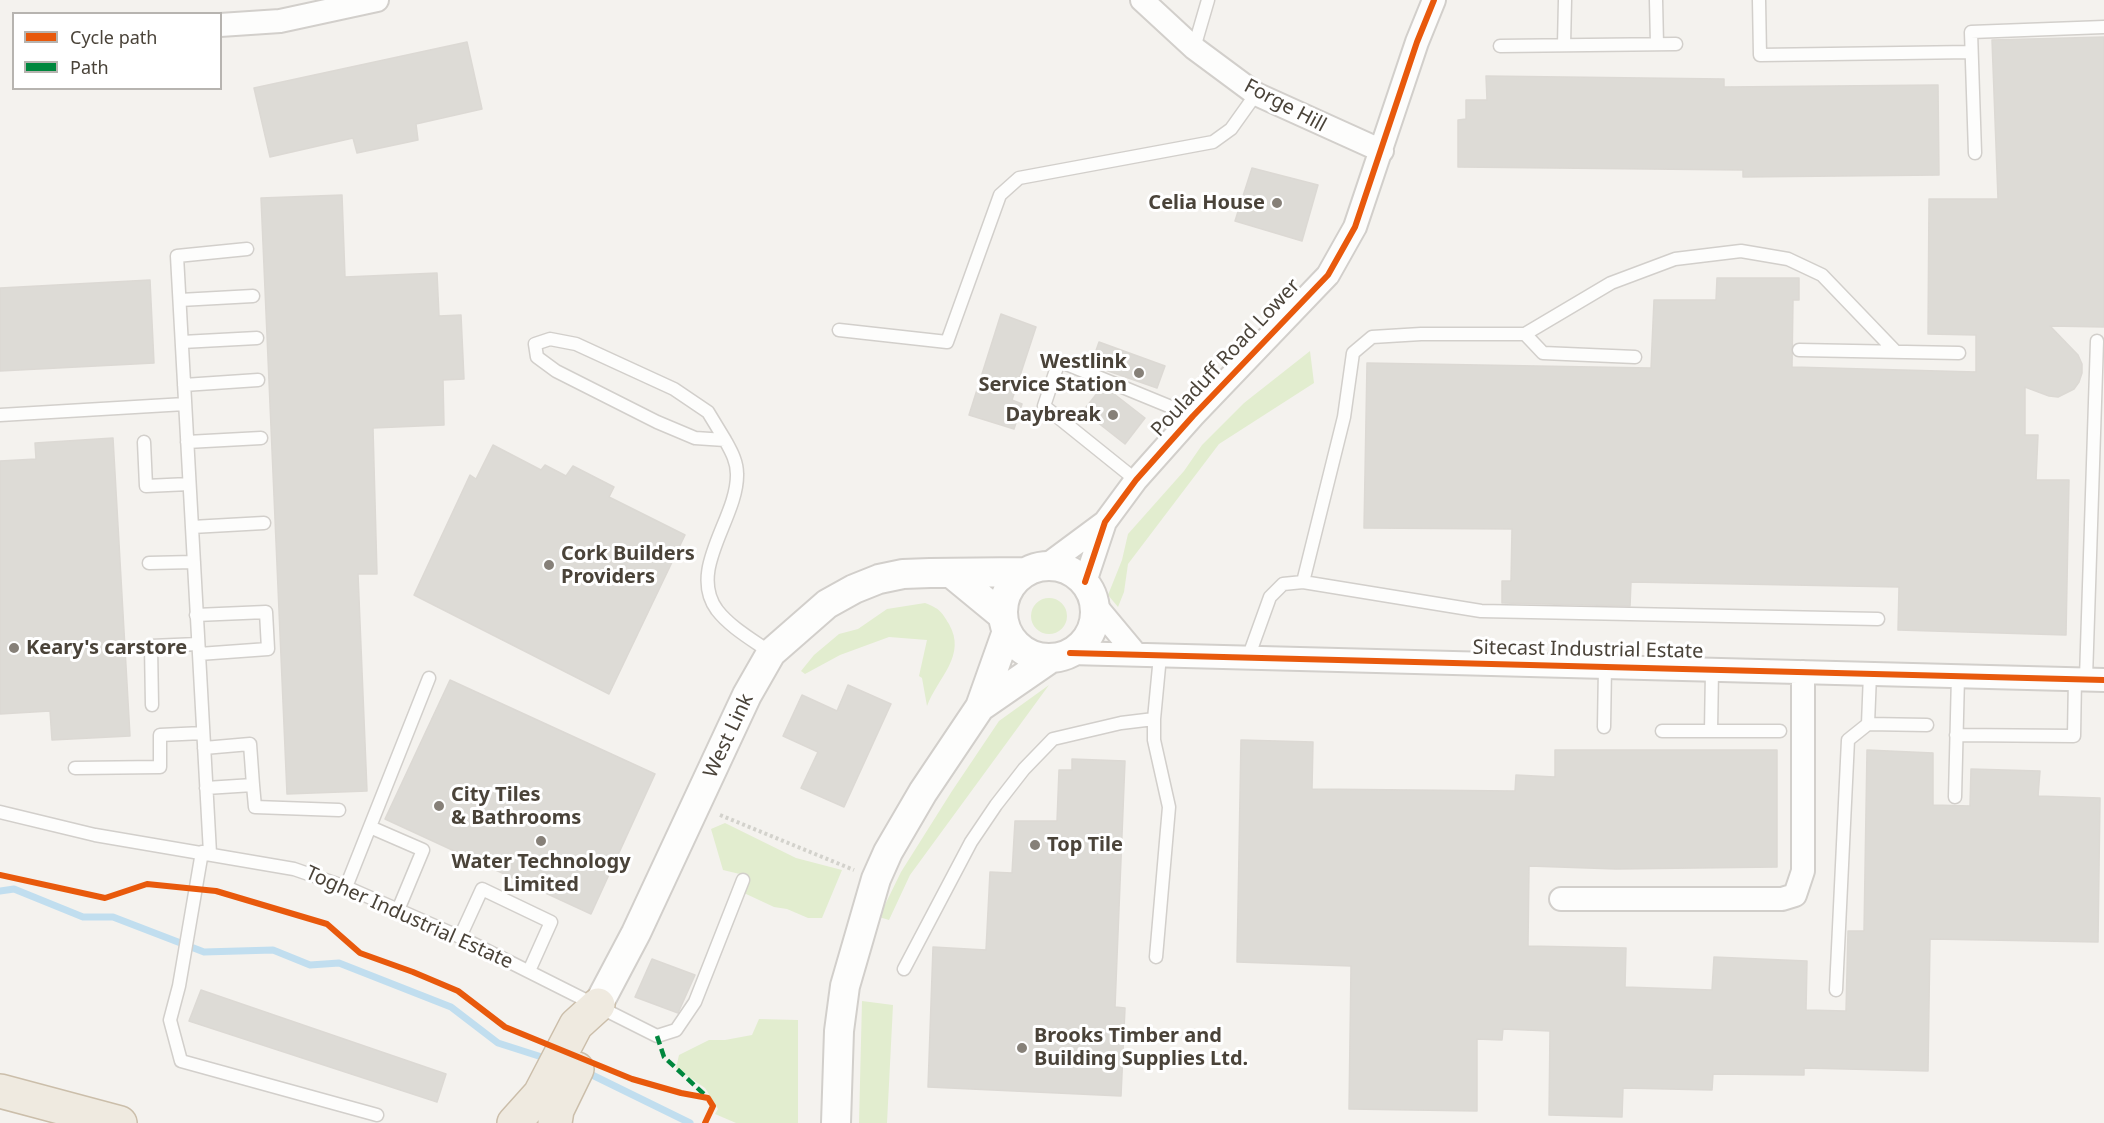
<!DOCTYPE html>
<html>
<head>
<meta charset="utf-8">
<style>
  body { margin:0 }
  #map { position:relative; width:2104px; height:1123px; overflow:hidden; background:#f4f2ee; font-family:"Noto Sans",sans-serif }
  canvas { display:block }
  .legend { position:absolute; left:12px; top:12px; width:210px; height:78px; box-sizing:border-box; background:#fff; border:2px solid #b7b4b0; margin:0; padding:8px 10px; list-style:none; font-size:18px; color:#4a4339 }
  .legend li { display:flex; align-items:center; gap:12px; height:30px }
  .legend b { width:30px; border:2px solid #b7b4b0 }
</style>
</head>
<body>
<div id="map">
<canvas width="2104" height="1123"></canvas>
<ul class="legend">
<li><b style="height:8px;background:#e8590c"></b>Cycle path</li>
<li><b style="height:8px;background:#00873e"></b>Path</li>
</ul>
</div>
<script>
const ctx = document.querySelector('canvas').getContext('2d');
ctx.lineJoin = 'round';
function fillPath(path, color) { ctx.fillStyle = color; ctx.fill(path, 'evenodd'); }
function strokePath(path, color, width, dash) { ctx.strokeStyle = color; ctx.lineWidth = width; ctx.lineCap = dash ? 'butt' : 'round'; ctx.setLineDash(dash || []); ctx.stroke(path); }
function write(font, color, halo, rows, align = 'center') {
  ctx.font = font + ' "Noto Sans",sans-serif'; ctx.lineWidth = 6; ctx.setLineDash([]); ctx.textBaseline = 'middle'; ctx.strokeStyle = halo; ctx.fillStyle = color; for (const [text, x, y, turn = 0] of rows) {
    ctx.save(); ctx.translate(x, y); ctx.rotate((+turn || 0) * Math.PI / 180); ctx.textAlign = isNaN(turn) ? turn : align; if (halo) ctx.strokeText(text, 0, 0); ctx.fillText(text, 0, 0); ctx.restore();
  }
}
const green = new Path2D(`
  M 1310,351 L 1314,383 L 1219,444 L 1128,564 L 1124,592 L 1118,607 L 1108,595 L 1122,560 L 1128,534 L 1184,471 L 1202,445 L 1244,403 Z
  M1031 616a18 18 0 1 1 36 0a18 18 0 1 1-36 0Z
  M 925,603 C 940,609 941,611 949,624 C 967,656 938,677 927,706 L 922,678 L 919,676 L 927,640 L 889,637 L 840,655 L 805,674 L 801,671 L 814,655 L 839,634 L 858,629 L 887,609 Z
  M 1049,685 L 910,875 L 889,920 L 879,917 L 901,872 L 952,791 L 999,721 Z
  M 725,823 L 796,858 L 842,870 L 822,918 L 808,918 L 787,909 L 774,907 L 744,893 L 748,876 L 723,870 L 711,829 Z
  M 862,1001 L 893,1005 L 887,1123 L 859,1123 Z
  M 759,1019 L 798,1020 L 798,1123 L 736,1123 L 715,1114 L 718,1109 L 705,1088 L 676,1068 L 679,1055 L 709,1040 L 725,1040 L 752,1035 Z`);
const stream = new Path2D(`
  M 0,891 L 14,889 L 83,917 L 113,917 L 204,952 L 273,950 L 310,965 L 339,963 L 451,1007 L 498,1043 L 548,1059
  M 584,1071 L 690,1123`);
const building = new Path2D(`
  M 2104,37 L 2104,327 L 2050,326 L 2078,355 L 2082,364 L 2082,373 L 2079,382 L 2074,389 L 2058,397 L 2049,396 L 2025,387 L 2025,435 L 2038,435 L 2036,480 L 2069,480 L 2066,635 L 1898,630 L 1899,587 L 1631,582 L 1630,606 L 1502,603 L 1502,581 L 1511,581 L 1512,529 L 1364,528 L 1367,363 L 1651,368 L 1654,300 L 1716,300 L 1717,278 L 1799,278 L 1799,300 L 1793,300 L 1792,367 L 1976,372 L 1976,335 L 1928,334 L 1929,199 L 1998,199 L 1992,40 Z
  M 467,42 L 482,109 L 416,124 L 418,140 L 357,153 L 353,138 L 270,157 L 254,88 Z
  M 1486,76 L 1724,79 L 1724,87 L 1938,85 L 1939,175 L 1743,177 L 1743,170 L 1458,167 L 1458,120 L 1466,119 L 1466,100 L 1487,100 Z
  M 1252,168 L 1318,185 L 1302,241 L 1235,221 Z
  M 342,195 L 345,277 L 437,273 L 439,316 L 461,315 L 464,379 L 443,380 L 444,425 L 373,428 L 377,574 L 358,574 L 367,791 L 287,794 L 261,198 Z
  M 150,280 L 154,363 L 0,371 L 0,288 Z
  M 1001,314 L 1036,327 L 1012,400 L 1022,404 L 1014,429 L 969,415 Z
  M 1099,342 L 1165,366 L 1157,388 L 1091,365 Z
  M 1102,387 L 1109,390 L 1145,418 L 1125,444 L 1083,411 Z
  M 113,438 L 130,736 L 52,740 L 50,711 L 0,714 L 0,461 L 36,459 L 35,443 Z
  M 493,445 L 541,470 L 545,465 L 566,476 L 573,466 L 614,487 L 609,497 L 685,535 L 609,694 L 414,595 L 470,475 L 476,479 Z
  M 450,680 L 655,774 L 591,914 L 385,819 Z
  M 848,685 L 891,704 L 844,807 L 801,788 L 818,752 L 783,736 L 802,695 L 837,711 Z
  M 1241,740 L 1313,742 L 1312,789 L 1515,791 L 1516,775 L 1555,777 L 1555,750 L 1777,750 L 1777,867 L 1616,869 L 1529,866 L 1528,946 L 1626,948 L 1625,987 L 1712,990 L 1714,957 L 1807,961 L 1806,1010 L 1846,1011 L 1848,931 L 1864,931 L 1867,750 L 1933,753 L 1933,805 L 1970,806 L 1971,769 L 2040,771 L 2038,796 L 2100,798 L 2098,942 L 1930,939 L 1928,1071 L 1804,1068 L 1804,1075 L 1713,1074 L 1712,1090 L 1623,1088 L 1622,1117 L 1549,1115 L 1550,1031 L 1503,1029 L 1502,1040 L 1477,1039 L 1477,1111 L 1349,1109 L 1351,966 L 1237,962 Z
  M 1072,759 L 1125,761 L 1115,1007 L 1125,1008 L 1121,1096 L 928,1087 L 933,947 L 986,950 L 990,872 L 1012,873 L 1015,821 L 1057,821 L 1059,770 L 1072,770 Z
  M 652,959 L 695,975 L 678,1013 L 635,997 Z
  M 201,990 L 446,1074 L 437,1102 L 189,1021 Z`);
const path = new Path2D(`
  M 720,815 L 854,870`);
const service = new Path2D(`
  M 1656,0 L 1657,44
  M 1759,0 L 1760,55 L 1971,52
  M 1564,45 L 1565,0
  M 1500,46 L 1676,44
  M 1194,48 L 1208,0
  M 1975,153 L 1971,32 L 2104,27
  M 180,300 L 253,296
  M 839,330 L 947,342 L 1000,195 L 1019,178 L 1213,142 L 1231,129 L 1256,94
  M 1525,334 L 1543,353 L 1635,357
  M 182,342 L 257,338
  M 1799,350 L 1959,353
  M 184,385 L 258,380
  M 0,415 L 185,404
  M 725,440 L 708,412 L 674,389 L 576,344 L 550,339 L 535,344 L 537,357 L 556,371 L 657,422 L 695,438 L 725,440 C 731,451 737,461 737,474 C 738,518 687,569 717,610 C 731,628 753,640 771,653
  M 144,442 L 146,486 L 189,484
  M 187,442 L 261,438
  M 1136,480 L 1044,406 L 1059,361 L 1193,416
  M 192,527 L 264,523
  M 149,563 L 194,562
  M 1303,582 L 1344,417 L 1353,353 L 1372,337 L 1421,334 L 1525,334 L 1611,283 L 1675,259 L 1741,251 L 1788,259 L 1822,275 L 1896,352
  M 196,615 L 266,612 L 268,649 L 199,654
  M 1248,658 L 1270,597 L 1283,584 L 1303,582 L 1481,611 L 1878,619
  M 2086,678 L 2097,341
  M 152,705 L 151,646 L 198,644
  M 1868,724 L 1870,674
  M 1604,727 L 1605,667
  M 1662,731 L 1780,731
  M 1711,731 L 1712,670
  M 1956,735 L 2074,736 L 2075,678
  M 204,748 L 250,744 L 253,785
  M 75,768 L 160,767 L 160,735 L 203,733
  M 206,788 L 253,785 L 255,807 L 339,810
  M 1955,797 L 1958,676
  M 0,812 L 95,835 L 294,869 L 346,887 L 460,937 L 657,1036 L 676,1030 L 695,1002 L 743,880
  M 370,827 L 423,850 L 398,910
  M 202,852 L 179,986 L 170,1020 L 181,1061 L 377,1115
  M 210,853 L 177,256 L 247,249
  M 346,887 L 429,678
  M 460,937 L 482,889 L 551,922 L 529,971
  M 1156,957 L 1169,807 L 1154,740 L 1154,719 L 1160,656
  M 904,969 L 971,842 L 996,805 L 1024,769 L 1053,739 L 1121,723 L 1154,719
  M 1836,990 L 1848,740 L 1868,724 L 1927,725`);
const minor = new Path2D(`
  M 1142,0 L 1194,48 L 1256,94 L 1382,151
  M 220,25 L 280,21 L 377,0
  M 1047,565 L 1105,522
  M 1085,582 L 1105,522 L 1136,480 L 1193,416 L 1328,275 L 1355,227 L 1417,42 L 1434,0
  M 1095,605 L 1135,653
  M 1070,653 L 2104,680
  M 1561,899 L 1782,899 L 1795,895 L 1803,871 L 1803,672`);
const tertiary = new Path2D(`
  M1003 612a46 46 0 1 1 92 0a46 46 0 1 1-92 0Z
  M 952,574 L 1003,616
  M 980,707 L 1051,658
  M 598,1005 L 636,933 L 747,695 L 771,653 L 827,604 L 854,589 L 879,579 L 903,574 L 930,573 L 1024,572
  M 836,1123 L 839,1031 L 845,986 L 876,879 L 888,852 L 923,792 L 980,707 L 1007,631`);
const trunk = new Path2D(`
  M 0,1091 L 120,1123
  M 514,1123 L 540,1094 L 576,1025 L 598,1005
  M 555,1123 L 557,1110 L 577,1069`);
const quiet = new Path2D(`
  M 657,1036 L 664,1057 L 706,1096`);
const cycleway = new Path2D(`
  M 1085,582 L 1105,522 L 1136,480 L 1193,416 L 1328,275 L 1355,227 L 1417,42 L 1434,0
  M 1070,653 L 2104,680
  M 0,875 L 105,898 L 147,884 L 216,891 L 327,924 L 360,953 L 413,972 L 458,991 L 505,1027 L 632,1079 L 681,1093 L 708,1098 L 713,1106 L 705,1123`);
const markers = [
  [1277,203,6,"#868078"],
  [1139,373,6,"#868078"],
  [1113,415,6,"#868078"],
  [549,565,6,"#868078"],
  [14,648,6,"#868078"],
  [439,806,6,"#868078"],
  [541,841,6,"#868078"],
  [1035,845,6,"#868078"],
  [1022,1048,6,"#868078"]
];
const streetNames = [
  ["Forge Hill",1285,106,28],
  ["Pouladuff Road Lower",1226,358,-47],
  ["Sitecast Industrial Estate",1588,650,1],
  ["West Link",729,736,-65],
  ["Togher Industrial Estate",409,918,24]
];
const poiNames = [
  ["Celia House",1265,203,"right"],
  ["Westlink",1127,362,"right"],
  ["Service Station",1127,385,"right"],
  ["Daybreak",1101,415,"right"],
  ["Cork Builders",561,554],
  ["Providers",561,577],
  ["Keary's carstore",26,648],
  ["City Tiles",451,795],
  ["& Bathrooms",451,818],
  ["Top Tile",1047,845],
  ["Water Technology",541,862,"center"],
  ["Limited",541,885,"center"],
  ["Brooks Timber and",1034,1036],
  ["Building Supplies Ltd.",1034,1059]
];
fillPath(green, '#e2edcf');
strokePath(stream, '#c1deef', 7);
fillPath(building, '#dddbd6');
strokePath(building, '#dcd9d4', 1.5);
strokePath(service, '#d2cfcb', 15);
strokePath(minor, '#d2cfcb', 26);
strokePath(tertiary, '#d2cfcb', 32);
strokePath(trunk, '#cbbeaa', 36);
strokePath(path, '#d3d2cc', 4, [3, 3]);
strokePath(service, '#fdfdfc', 12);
strokePath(minor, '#fdfdfc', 22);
strokePath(tertiary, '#fdfdfc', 28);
strokePath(trunk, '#efeae0', 33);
strokePath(quiet, '#00873e', 4.5, [9, 4.5]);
strokePath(cycleway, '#e8590c', 6);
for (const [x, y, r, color] of markers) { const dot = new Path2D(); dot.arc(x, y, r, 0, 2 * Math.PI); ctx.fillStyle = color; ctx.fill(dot); strokePath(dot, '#fff', 2); }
write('20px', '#4a4339', '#fff', streetNames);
write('bold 20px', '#4a4339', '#fff', poiNames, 'left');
</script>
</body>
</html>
